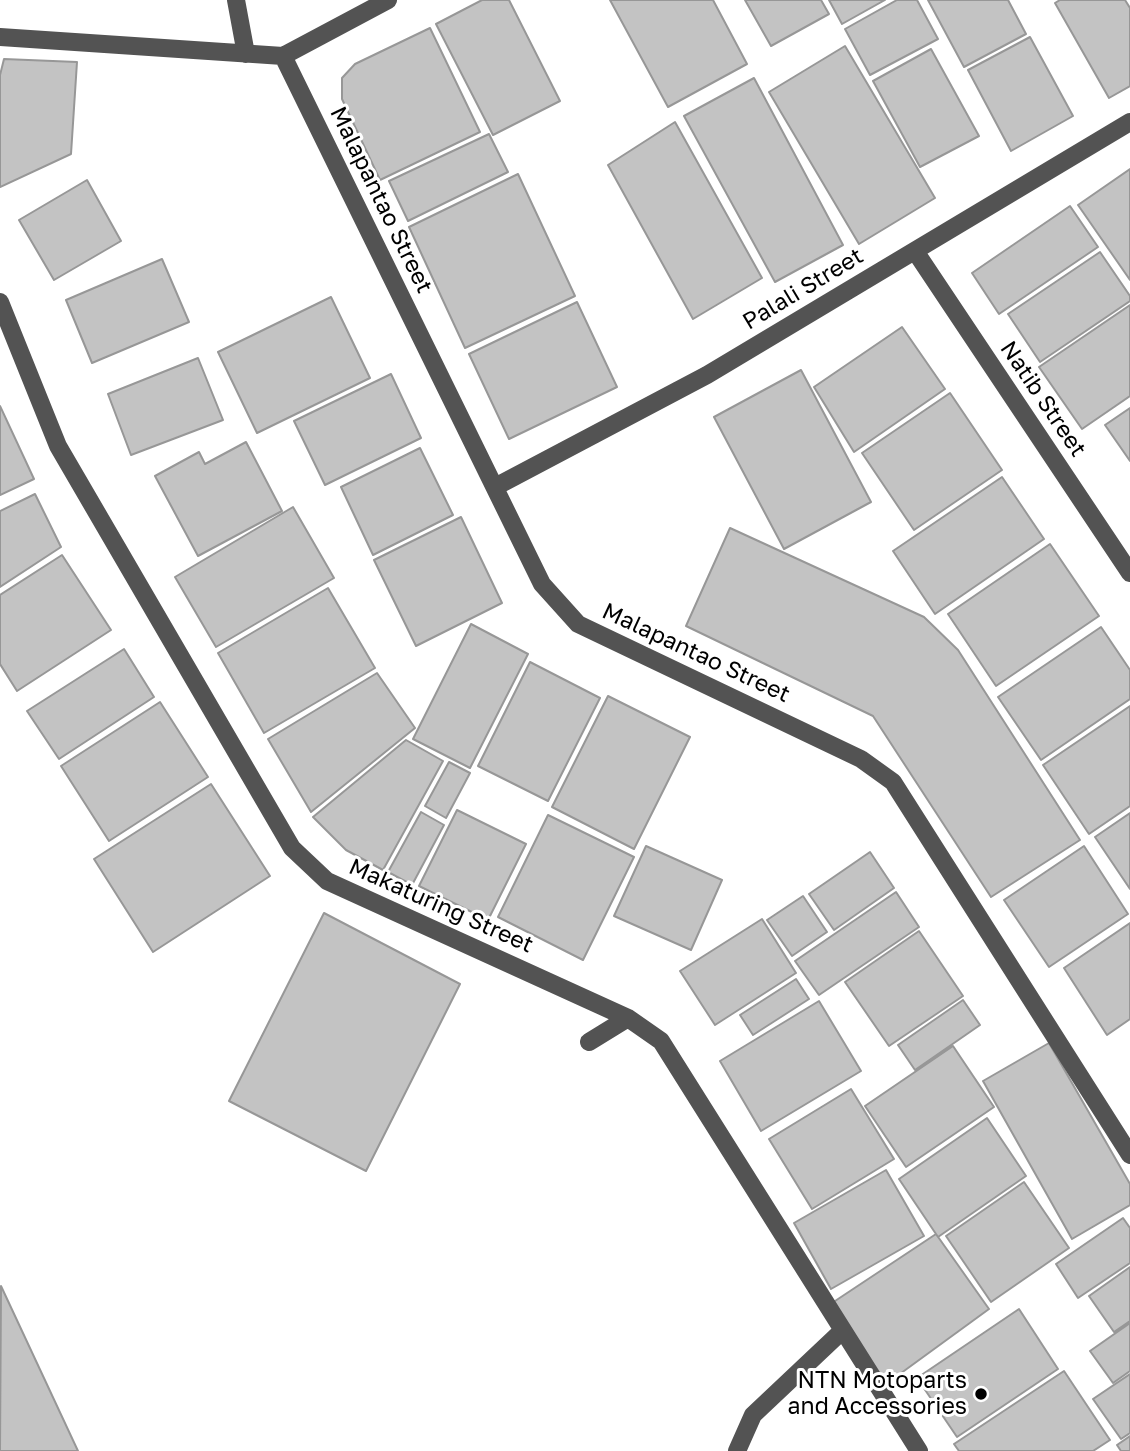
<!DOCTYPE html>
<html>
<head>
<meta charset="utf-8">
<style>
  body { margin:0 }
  canvas { display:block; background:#fff }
</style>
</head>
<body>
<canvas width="1130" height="1451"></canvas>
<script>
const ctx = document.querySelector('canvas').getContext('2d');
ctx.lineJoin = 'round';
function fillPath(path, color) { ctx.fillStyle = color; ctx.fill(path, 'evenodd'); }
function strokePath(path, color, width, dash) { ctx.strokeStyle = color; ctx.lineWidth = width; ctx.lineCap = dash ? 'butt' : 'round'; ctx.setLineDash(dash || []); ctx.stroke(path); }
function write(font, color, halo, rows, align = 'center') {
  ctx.font = font + ' "Golos Text",sans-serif'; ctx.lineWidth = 6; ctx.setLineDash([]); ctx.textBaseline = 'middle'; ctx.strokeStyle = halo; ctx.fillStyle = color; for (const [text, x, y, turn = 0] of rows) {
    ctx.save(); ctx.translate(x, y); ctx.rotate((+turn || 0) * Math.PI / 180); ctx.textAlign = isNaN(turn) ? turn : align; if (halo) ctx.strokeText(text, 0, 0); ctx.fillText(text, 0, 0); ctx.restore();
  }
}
const building = new Path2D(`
  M 482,0 L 509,0 L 560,101 L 493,135 L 436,24 Z
  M 610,0 L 713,0 L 747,64 L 668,107 Z
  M 745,0 L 821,0 L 829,14 L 771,46 Z
  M 829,0 L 885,0 L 842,24 Z
  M 897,0 L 917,0 L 938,39 L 870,75 L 845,29 Z
  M 928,0 L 1008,0 L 1026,34 L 964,67 Z
  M 1060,0 L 1125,0 L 1130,8 L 1130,86 L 1109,98 L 1055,3 Z
  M 430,28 L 480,132 L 380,180 L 342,99 L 342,78 L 355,64 Z
  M 1030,37 L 1073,116 L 1011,151 L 968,70 Z
  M 845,46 L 935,198 L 859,244 L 769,92 Z
  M 931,49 L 979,136 L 920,167 L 873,81 Z
  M 4,59 L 77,62 L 71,154 L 0,187 L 0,75 Z
  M 754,78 L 843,245 L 775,282 L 684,116 Z
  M 675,122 L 762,278 L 693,319 L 608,165 Z
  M 489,134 L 508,172 L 408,221 L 389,181 Z
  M 1130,169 L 1130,280 L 1078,205 Z
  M 518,174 L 575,296 L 465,348 L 409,227 Z
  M 87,180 L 121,241 L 54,280 L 19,220 Z
  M 1070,206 L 1098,247 L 999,314 L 972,273 Z
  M 1100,252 L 1130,296 L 1130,301 L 1040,362 L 1008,314 Z
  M 162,259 L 189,322 L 92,363 L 66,300 Z
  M 331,297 L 370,378 L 257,433 L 218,352 Z
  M 577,302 L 617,387 L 509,439 L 469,354 Z
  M 1130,305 L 1130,396 L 1082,429 L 1039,367 Z
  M 902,327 L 945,389 L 854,452 L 814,387 Z
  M 198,358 L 223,420 L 131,455 L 108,394 Z
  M 801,370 L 871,502 L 784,549 L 714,417 Z
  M 391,374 L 421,438 L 325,485 L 294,421 Z
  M 950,393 L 1002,470 L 914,530 L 862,453 Z
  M 0,406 L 34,479 L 0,495 Z
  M 1130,408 L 1130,461 L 1105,425 Z
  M 246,442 L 282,511 L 198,556 L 155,476 L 199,452 L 205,464 Z
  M 420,448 L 453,515 L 373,555 L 341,487 Z
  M 1002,477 L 1044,539 L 935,614 L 893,551 Z
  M 35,494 L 61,547 L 0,587 L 0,511 Z
  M 293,507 L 334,578 L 216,647 L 175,577 Z
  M 461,517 L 502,603 L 416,646 L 374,560 Z
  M 730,528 L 924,617 L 958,650 L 1080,840 L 991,897 L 873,716 L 686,626 Z
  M 1050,544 L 1099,616 L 996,686 L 948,614 Z
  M 62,555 L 111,630 L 17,691 L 0,664 L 0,595 Z
  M 328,588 L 375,668 L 264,733 L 218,653 Z
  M 471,624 L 528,654 L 470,768 L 413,739 Z
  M 1101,627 L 1130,670 L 1130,699 L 1041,760 L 998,697 Z
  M 124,649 L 154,697 L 59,759 L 27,711 Z
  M 530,662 L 600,698 L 548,801 L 478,766 Z
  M 377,673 L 415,728 L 311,812 L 268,739 Z
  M 608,696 L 690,737 L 634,849 L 552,807 Z
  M 160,702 L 208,777 L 109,841 L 61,766 Z
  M 1130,706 L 1130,806 L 1089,834 L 1043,765 Z
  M 406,740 L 443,761 L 383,870 L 346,850 L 313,817 Z
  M 449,762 L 470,773 L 446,818 L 425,806 Z
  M 211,784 L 270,876 L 153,952 L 94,859 Z
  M 457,810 L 526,844 L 488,920 L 419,886 Z
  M 421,812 L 444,825 L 412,885 L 388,872 Z
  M 1130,813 L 1130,889 L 1095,837 Z
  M 548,815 L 634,857 L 583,960 L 498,917 Z
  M 646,846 L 722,880 L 691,950 L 614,916 Z
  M 1084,846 L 1128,914 L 1049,967 L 1004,900 Z
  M 870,852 L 894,888 L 834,930 L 809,894 Z
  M 896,892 L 919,927 L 819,995 L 795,961 Z
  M 803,896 L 827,932 L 792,956 L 767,920 Z
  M 324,913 L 460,984 L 366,1171 L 229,1101 Z
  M 762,919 L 796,973 L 715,1025 L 680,971 Z
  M 1130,923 L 1130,1019 L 1107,1035 L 1064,968 Z
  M 919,931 L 963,996 L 889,1046 L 845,982 Z
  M 796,979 L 809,999 L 753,1035 L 740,1015 Z
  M 963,1000 L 980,1025 L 915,1070 L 898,1045 Z
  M 819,1001 L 861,1071 L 761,1131 L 720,1061 Z
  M 1049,1043 L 1130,1184 L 1130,1205 L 1072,1239 L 983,1081 Z
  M 953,1046 L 994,1107 L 906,1167 L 865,1106 Z
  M 851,1089 L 894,1159 L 812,1209 L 769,1139 Z
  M 987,1118 L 1026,1176 L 938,1237 L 899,1179 Z
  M 886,1170 L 924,1236 L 831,1289 L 794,1223 Z
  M 1024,1182 L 1069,1248 L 991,1302 L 946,1236 Z
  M 1123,1218 L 1130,1228 L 1130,1263 L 1078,1298 L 1056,1264 Z
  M 936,1234 L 989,1309 L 882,1387 L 829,1305 Z
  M 1130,1267 L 1130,1321 L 1114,1332 L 1089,1296 Z
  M 1,1286 L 78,1451 L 0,1451 Z
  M 1019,1309 L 1058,1369 L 957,1437 L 917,1378 Z
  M 1130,1323 L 1130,1371 L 1113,1383 L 1090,1351 Z
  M 1064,1371 L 1110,1440 L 1093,1451 L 959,1451 L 954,1444 Z
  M 1130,1374 L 1130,1433 L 1121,1439 L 1093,1399 Z
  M 1130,1436 L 1130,1451 L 1121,1451 L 1117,1445 Z`);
const minor = new Path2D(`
  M 236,0 L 246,54
  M 0,37 L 283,56 L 388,0
  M 283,56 L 542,584 L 578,624 L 861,759 L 893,782 L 1130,1155
  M 915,251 L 1130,573
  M 0,302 L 58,446 L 292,848 L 327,881 L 628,1018 L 661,1041 L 919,1451
  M 495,487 L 707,375 L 1130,122
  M 589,1042 L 628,1018
  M 737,1451 L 753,1415 L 842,1331`);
const markers = [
  [981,1394,7,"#000"]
];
const streetNames = [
  ["Malapantao Street",381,200,64],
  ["Palali Street",803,289,-31],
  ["Natib Street",1043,399,56],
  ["Malapantao Street",696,653,25],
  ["Makaturing Street",441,906,24]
];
const poiNames = [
  ["NTN Motoparts",967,1381],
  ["and Accessories",967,1407]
];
fillPath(building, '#c3c3c3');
strokePath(building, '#979797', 2);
strokePath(minor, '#535353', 18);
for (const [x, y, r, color] of markers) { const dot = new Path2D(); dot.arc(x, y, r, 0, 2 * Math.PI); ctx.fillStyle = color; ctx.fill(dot); strokePath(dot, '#fff', 2.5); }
write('23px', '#000', '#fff', streetNames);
write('23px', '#000', '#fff', poiNames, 'right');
</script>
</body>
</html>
